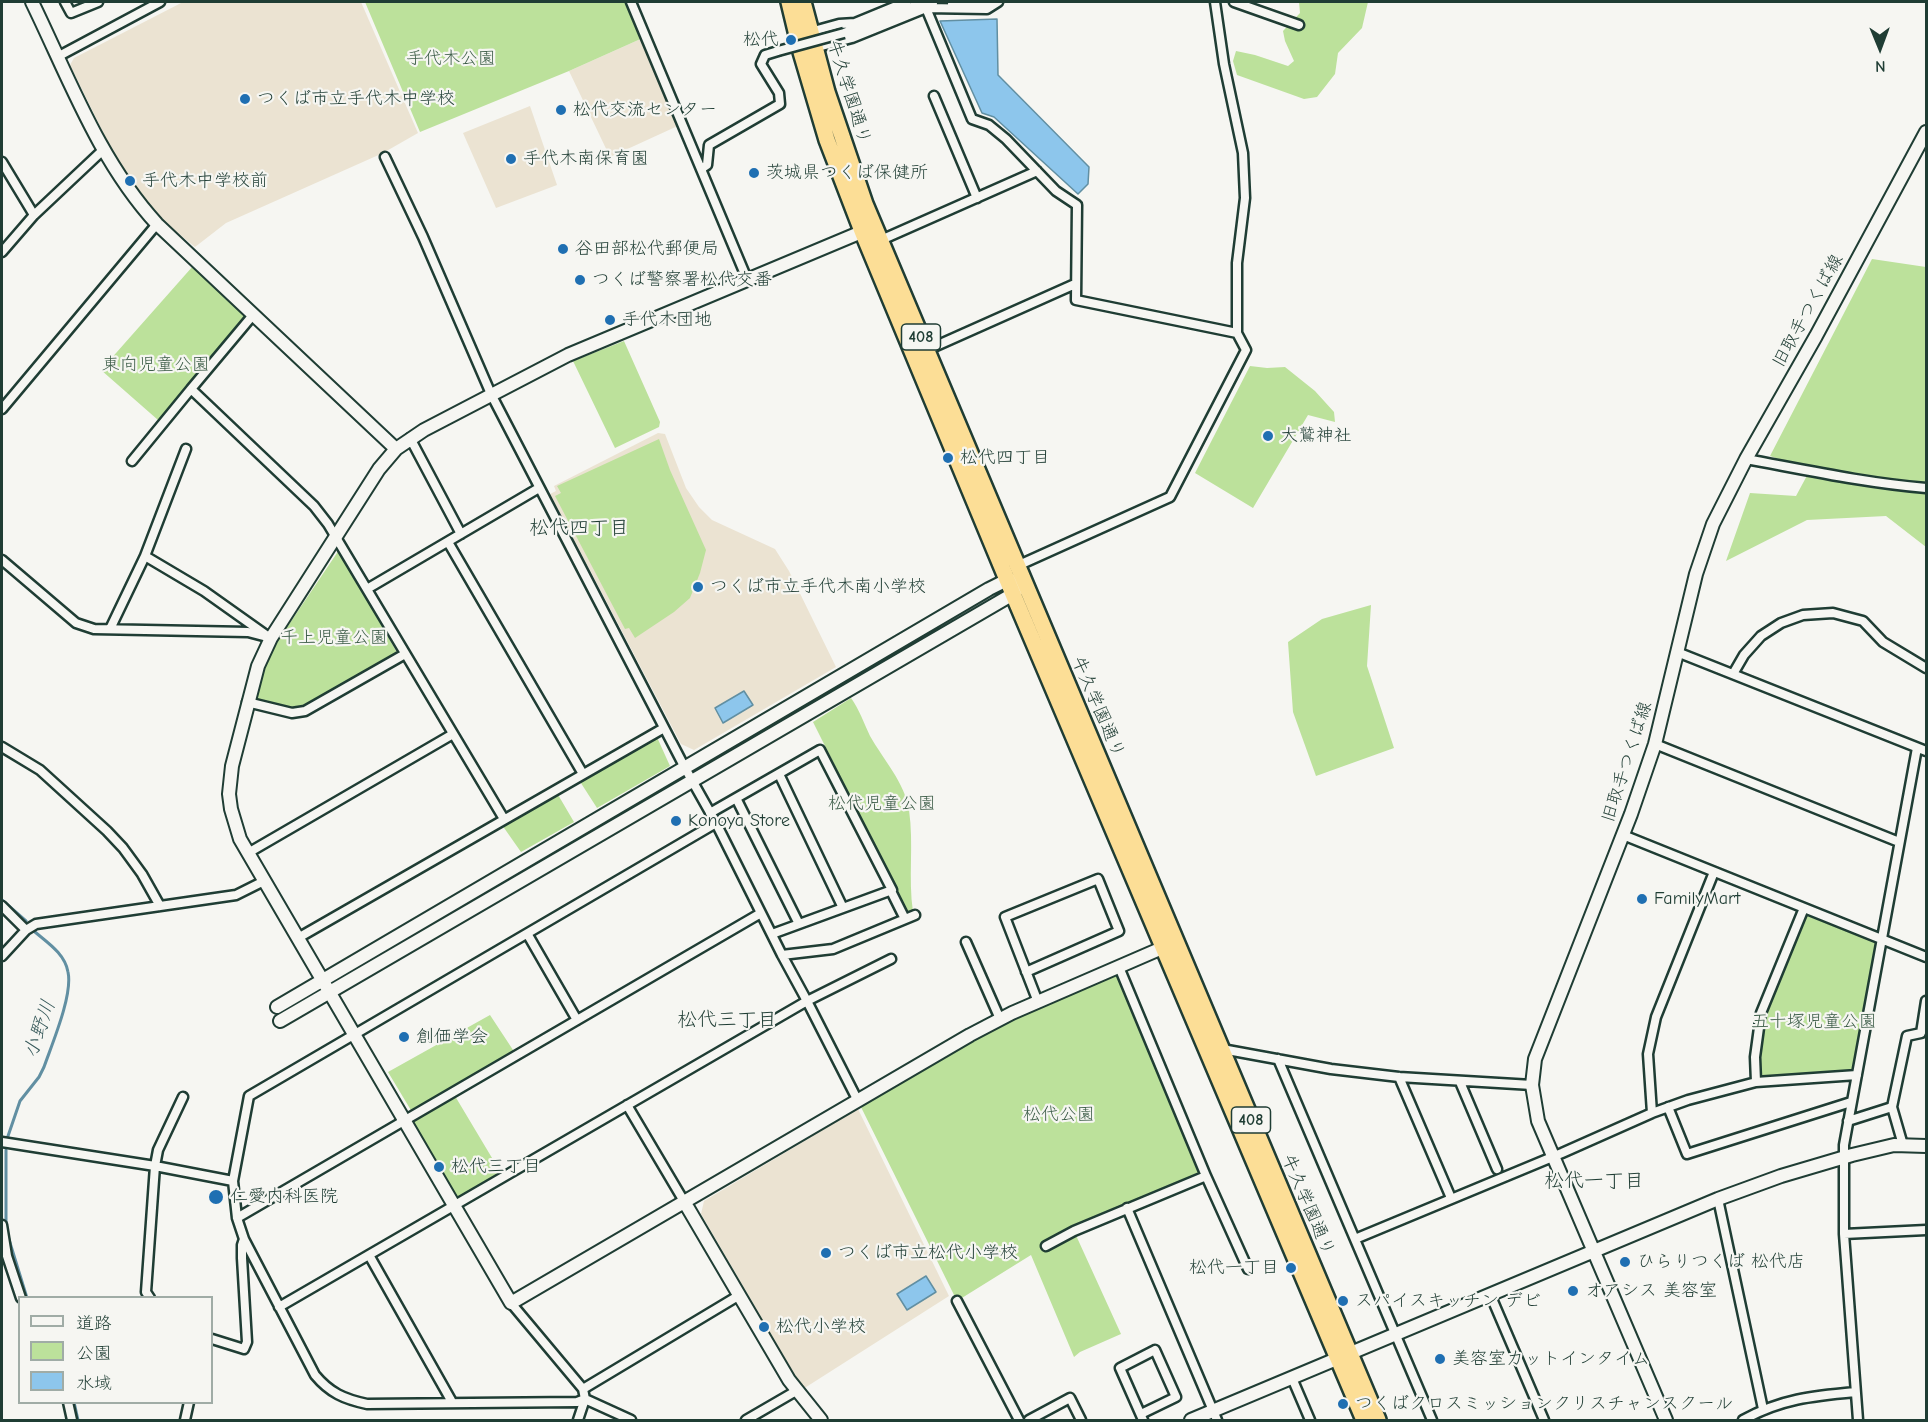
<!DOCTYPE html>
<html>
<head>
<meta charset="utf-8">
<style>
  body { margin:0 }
  #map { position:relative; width:1928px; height:1422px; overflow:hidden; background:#f6f6f2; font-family:"Comic Neue","Klee One",sans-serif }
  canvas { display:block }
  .frame { position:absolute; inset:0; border:3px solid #1f3d34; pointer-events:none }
  .legend { position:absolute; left:18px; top:1296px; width:195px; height:108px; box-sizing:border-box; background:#f6f6f2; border:2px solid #a0aca6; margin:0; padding:8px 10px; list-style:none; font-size:18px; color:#1f3d34 }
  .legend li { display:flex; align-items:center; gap:12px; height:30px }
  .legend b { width:30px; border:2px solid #a0aca6 }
  .north { position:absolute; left:1850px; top:18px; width:60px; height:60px; -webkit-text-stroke:4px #f6f6f2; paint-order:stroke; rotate:179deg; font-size:16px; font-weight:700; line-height:24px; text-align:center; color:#1f3d34 }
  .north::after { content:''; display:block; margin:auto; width:21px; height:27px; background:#1f3d34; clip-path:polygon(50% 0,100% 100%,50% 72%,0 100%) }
</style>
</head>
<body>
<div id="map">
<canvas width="1928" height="1422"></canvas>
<div class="frame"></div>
<ul class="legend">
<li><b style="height:8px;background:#f6f6f2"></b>道路</li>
<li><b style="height:16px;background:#bce19b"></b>公園</li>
<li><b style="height:16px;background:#8dc6ec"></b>水域</li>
</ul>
<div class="north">N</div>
</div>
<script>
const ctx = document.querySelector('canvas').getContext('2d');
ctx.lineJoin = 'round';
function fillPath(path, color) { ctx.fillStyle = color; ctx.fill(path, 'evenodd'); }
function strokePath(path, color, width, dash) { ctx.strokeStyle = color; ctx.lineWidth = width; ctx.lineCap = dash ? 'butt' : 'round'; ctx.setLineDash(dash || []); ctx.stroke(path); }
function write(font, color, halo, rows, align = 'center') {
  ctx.font = font + ' "Comic Neue","Klee One",sans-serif'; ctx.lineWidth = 4.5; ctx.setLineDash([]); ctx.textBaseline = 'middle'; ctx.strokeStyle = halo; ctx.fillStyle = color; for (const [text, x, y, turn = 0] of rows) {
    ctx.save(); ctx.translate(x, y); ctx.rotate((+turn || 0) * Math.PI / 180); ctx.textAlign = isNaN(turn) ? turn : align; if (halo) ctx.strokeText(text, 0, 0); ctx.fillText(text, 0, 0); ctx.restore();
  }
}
const built = new Path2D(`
  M 183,2 L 361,2 L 418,133 L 383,153 L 226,223 L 195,247 L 162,220 L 118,163 L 70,65 L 74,58 Z
  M 645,37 L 682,124 L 610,157 L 569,71 Z
  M 530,106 L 557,185 L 496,208 L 463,133 Z
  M 658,433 L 665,434 L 686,488 L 699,507 L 712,520 L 775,549 L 789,571 L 836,667 L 694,750 L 681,744 L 550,494 L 556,491 L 554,486 Z
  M 858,1109 L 949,1296 L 803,1389 L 701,1214 L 704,1201 Z`);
const green = new Path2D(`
  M 365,2 L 629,2 L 645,37 L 569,71 L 420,132 Z
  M 1299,2 L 1368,2 L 1362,28 L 1338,53 L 1335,74 L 1317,97 L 1304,99 L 1237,75 L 1233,61 L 1236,51 L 1255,55 L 1288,66 L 1294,61 L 1285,41 L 1283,31 L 1300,13 Z
  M 1872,259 L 1926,267 L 1926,547 L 1886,516 L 1807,520 L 1726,561 L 1750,493 L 1796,496 L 1810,470 L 1770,456 Z
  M 193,266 L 251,316 L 158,420 L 101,370 Z
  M 624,341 L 660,422 L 659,427 L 615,448 L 573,361 Z
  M 1250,366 L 1267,368 L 1285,367 L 1315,391 L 1334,412 L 1335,422 L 1308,415 L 1253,508 L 1195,473 Z
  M 659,439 L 670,470 L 706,550 L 700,573 L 690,598 L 674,612 L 635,638 L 629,628 L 625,629 L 555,496 L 561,493 L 557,486 Z
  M 339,550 L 396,651 L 396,655 L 302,709 L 288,710 L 254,698 L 265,660 Z
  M 1371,605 L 1367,666 L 1394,748 L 1316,776 L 1293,712 L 1288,642 L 1322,619 Z
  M 851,698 C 859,709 864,723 870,736 C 883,759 905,783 909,810 C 914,844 908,878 913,912 L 906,915 L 896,894 L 898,892 L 813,722 Z
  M 656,735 L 670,766 L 597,808 L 579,780 Z
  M 557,793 L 574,822 L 521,852 L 502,825 Z
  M 1804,908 L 1882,939 L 1857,1075 L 1756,1082 L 1757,1032 Z
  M 1119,967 L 1206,1176 L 1074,1231 L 1121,1334 L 1080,1352 L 1074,1357 L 1031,1255 L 957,1301 L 858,1101 L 970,1035 Z
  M 490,1015 L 515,1053 L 412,1112 L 388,1072 Z
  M 455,1096 L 501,1173 L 461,1196 L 456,1196 L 414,1125 L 414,1120 Z`);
const water = new Path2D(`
  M 997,19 L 998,75 L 1089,167 L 1088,184 L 1078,194 L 994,117 L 982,113 L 940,21 Z
  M 744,691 L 753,705 L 723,723 L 715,708 Z
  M 926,1276 L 936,1292 L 907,1310 L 897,1294 Z`);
const stream = new Path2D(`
  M 2,900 L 26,921
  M 7,1139 L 20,1101 L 39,1077 L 44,1067 C 52,1044 73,995 68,972 C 65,954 48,943 35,932
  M 6,1227 L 6,1150
  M 7,1233 L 27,1298
  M 74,1402 L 78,1420`);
const street = new Path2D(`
  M 65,2 L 71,13 L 98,2
  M 631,2 L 747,279
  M 1234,2 L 1299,25
  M 952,3 L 996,3
  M 926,8 L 972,119 L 989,125 L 1006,139 L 1056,191 L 1077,205 L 1076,300 L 1237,333
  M 810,32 L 839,24 L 855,23 L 906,2
  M 844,33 L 922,3 L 933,3
  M 814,48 L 852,38 L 926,8 L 987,9 L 998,2
  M 59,56 L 160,2
  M 934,96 L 977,198
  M 385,157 L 423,237 L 491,394 L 685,768 L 716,823 L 782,955 L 807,1001 L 858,1101
  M 2,162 L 34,215
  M 701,169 L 707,165 L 709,145 L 780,104 L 779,93 L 761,64 L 765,55 L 778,51
  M 881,240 L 1037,171
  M 2,252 L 34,215 L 103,150
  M 253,315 L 191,389 L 314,506 L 328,524 L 504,819
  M 927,350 L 1075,284
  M 2,409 L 157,224
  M 410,438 L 461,534
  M 1746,459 C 1806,470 1866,483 1926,488
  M 132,461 L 191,389
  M 448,542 L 583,774
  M 145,556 L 186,449
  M 2,560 L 76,623 L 94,629 L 248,632 L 271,638
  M 1017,566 L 1170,497 L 1246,350 L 1237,333 L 1237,263 L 1245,198 L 1243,153 L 1224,64 L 1215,2
  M 367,589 L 539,488
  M 110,629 L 145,556 L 204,591 L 266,635
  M 1677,652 L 1926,751
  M 1733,674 L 1744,655 L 1761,636 L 1781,623 L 1803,615 L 1833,613 L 1863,621 L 1883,642 L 1926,668
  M 247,702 L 292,713 L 305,711 L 405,654
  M 1655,744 L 1899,842
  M 2,747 L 40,770 L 107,831 L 123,848 L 142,874 L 160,906
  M 779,774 L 843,908
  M 736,798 L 799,924
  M 710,813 L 820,750 L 892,890 L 772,934
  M 1623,835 L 1926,957
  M 248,853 L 453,734
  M 891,891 L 905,919
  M 2,906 L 26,930
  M 528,935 L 577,1020
  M 298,938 L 664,728
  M 966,942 L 1000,1019
  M 782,955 L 833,949 L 915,915
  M 2,956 L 26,930 L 36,924 L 236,895 L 264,881
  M 1026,972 L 1119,931 L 1098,879 L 1005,917 L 1038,1002
  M 1222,1049 L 1331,1069 L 1399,1077 L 1532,1085
  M 1278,1059 L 1432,1420
  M 1399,1077 L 1451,1198
  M 1460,1082 L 1497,1169
  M 1756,1082 L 1755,1057 L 1761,1013 L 1804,908
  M 627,1105 L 685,1203
  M 1668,1107 L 1687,1154 L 1851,1102
  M 1652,1113 L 1648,1054 L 1656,1017 L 1714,872
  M 1848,1121 L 1892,1107
  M 2,1142 L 155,1166 L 233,1181
  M 1903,1145 L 1892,1107 L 1907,1036 L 1921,1033 L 1926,1001
  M 1206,1176 L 1248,1269
  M 1718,1199 L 1763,1409
  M 1127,1208 L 1217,1420
  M 237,1218 L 761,913
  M 2,1225 L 7,1256 L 21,1298
  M 1844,1234 L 1926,1230
  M 1355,1239 L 1562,1153 L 1652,1113 L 1688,1100 L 1756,1082 L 1857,1075
  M 1046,1246 L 1074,1231 L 1206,1176 L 1119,967
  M 369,1255 L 452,1402
  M 1490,1294 L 1544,1420
  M 150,1298 L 146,1292 L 155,1166 L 158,1150 L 183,1097
  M 957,1301 L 1019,1420
  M 511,1303 L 583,1389 L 585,1399 L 578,1420
  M 279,1307 L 807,1001 L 891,959
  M 212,1339 L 244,1349 L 247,1342 L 242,1258 L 242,1245 L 244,1239
  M 1292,1378 L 1310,1420
  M 583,1389 L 738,1296
  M 68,1402 L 72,1420
  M 1141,1414 L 1176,1397 L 1155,1350 L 1120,1368 L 1143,1420
  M 185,1420 L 189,1402
  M 631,1420 L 585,1399 L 577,1402 L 367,1404 C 344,1399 330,1393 315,1375 L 244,1239 L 237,1218 L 233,1181 L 249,1096 C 404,1004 561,915 716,823
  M 746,1420 L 796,1391
  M 1029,1420 L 1070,1398 L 1081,1420
  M 1743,1420 C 1781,1399 1812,1396 1855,1392
  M 1858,1420 L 1844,1234 L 1844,1145 L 1917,748`);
const secondary = new Path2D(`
  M 32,2 C 69,78 99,161 157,224 L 396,449
  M 871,228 L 568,355 L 424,430 L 396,449 L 379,469 L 271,638 L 258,666 L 232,766 L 229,794 L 231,809 L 240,839 L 511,1303 L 970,1035 L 1012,1013 L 1169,945
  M 277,1007 L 989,589 L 1007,580 L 1015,581
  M 280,1021 L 1013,594 L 1019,588
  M 685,1203 L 789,1380 L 821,1420
  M 1191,1420 L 1718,1199 L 1781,1176 L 1852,1155 L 1894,1145 L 1926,1146
  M 1666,1420 L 1538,1121 L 1532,1085 L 1535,1059 L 1631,814 L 1655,744 L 1696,574 L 1713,524 L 1746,459 L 1816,336 L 1926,132`);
const highway = new Path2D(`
  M 789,2 L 801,52 L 827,140 L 862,231 L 1013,594 L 1364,1420
  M 803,2 L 827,92 L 865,204 L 1378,1420`);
const streetBridge = new Path2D(`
  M 778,51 L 844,33`);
const markers = [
  [791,40,6,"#1f6fb2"],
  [245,99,6,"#1f6fb2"],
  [561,110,6,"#1f6fb2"],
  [511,159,6,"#1f6fb2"],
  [754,173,6,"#1f6fb2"],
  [130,181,6,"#1f6fb2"],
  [563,249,6,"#1f6fb2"],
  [580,280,6,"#1f6fb2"],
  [610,320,6,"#1f6fb2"],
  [1268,436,6,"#1f6fb2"],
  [948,458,6,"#1f6fb2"],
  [698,587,6,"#1f6fb2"],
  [676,821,6,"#1f6fb2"],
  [1642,899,6,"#1f6fb2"],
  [404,1037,6,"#1f6fb2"],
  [439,1167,6,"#1f6fb2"],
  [216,1197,8,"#1f6fb2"],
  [826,1253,6,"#1f6fb2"],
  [1625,1262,6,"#1f6fb2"],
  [1291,1268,6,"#1f6fb2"],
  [1573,1291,6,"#1f6fb2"],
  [1343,1301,6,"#1f6fb2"],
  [764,1327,6,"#1f6fb2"],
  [1440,1359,6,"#1f6fb2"],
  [1343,1404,6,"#1f6fb2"]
];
const shields = [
  [921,337,39],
  [1251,1120,39]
];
const shieldNames = [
  ["408",921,337],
  ["408",1251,1120]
];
const poiNames = [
  ["松代",779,40,"right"],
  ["つくば市立手代木中学校",257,99],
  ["松代交流センター",573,110],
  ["手代木南保育園",523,159],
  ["茨城県つくば保健所",766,173],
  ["手代木中学校前",142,181],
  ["谷田部松代郵便局",575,249],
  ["つくば警察署松代交番",592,280],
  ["手代木団地",622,320],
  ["大鷲神社",1280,436],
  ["松代四丁目",960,458],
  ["つくば市立手代木南小学校",710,587],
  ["Konoya Store",688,821],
  ["FamilyMart",1654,899],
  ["創価学会",416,1037],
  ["松代三丁目",451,1167],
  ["仁愛内科医院",230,1197],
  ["つくば市立松代小学校",838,1253],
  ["ひらりつくば 松代店",1637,1262],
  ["松代一丁目",1279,1268,"right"],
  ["オアシス 美容室",1585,1291],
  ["スパイスキッチン デビ",1355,1301],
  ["松代小学校",776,1327],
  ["美容室カットインタイム",1452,1359],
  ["つくばクロスミッションクリスチャンスクール",1355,1404]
];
const parkNames = [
  ["手代木公園",451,59],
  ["東向児童公園",156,365],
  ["千上児童公園",334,638],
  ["松代児童公園",882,804],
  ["五十塚児童公園",1814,1022],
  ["松代公園",1059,1115]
];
const streetNames = [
  ["牛久学園通り",849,92,73],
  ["旧取手つくば線",1808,311,-61],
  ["牛久学園通り",1098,707,67],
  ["旧取手つくば線",1627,762,-72],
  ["牛久学園通り",1308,1205,67]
];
const neighbourhoodNames = [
  ["松代四丁目",579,528],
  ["松代三丁目",727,1020],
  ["松代一丁目",1594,1181]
];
const waterNames = [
  ["小野川",40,1029,-71]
];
fillPath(built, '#ebe3d2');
fillPath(green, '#bce19b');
fillPath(water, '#8dc6ec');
strokePath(water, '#618fa2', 1.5);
strokePath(stream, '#618fa2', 3);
strokePath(street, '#1f3d34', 13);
strokePath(secondary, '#1f3d34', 16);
strokePath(highway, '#1f3d34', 20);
strokePath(street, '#f6f6f2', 8);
strokePath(secondary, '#f6f6f2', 12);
strokePath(highway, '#fcde96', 15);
strokePath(streetBridge, '#1f3d34', 13, []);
strokePath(streetBridge, '#f6f6f2', 8);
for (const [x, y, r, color] of markers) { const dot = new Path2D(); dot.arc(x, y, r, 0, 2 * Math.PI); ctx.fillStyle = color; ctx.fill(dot); strokePath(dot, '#f6f6f2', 2); }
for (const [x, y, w] of shields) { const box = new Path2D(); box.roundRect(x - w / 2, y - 13, w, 26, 4.5); ctx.fillStyle = '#f6f6f2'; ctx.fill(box); strokePath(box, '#1f3d34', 1.5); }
write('bold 16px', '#1f3d34', null, shieldNames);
write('18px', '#1f3d34', '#f6f6f2', poiNames, 'left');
write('18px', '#3e5e49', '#f6f6f2', parkNames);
write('18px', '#1f3d34', '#f6f6f2', streetNames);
write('20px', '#1f3d34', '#f6f6f2', neighbourhoodNames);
write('italic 20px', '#355859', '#f6f6f2', waterNames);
</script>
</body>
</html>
